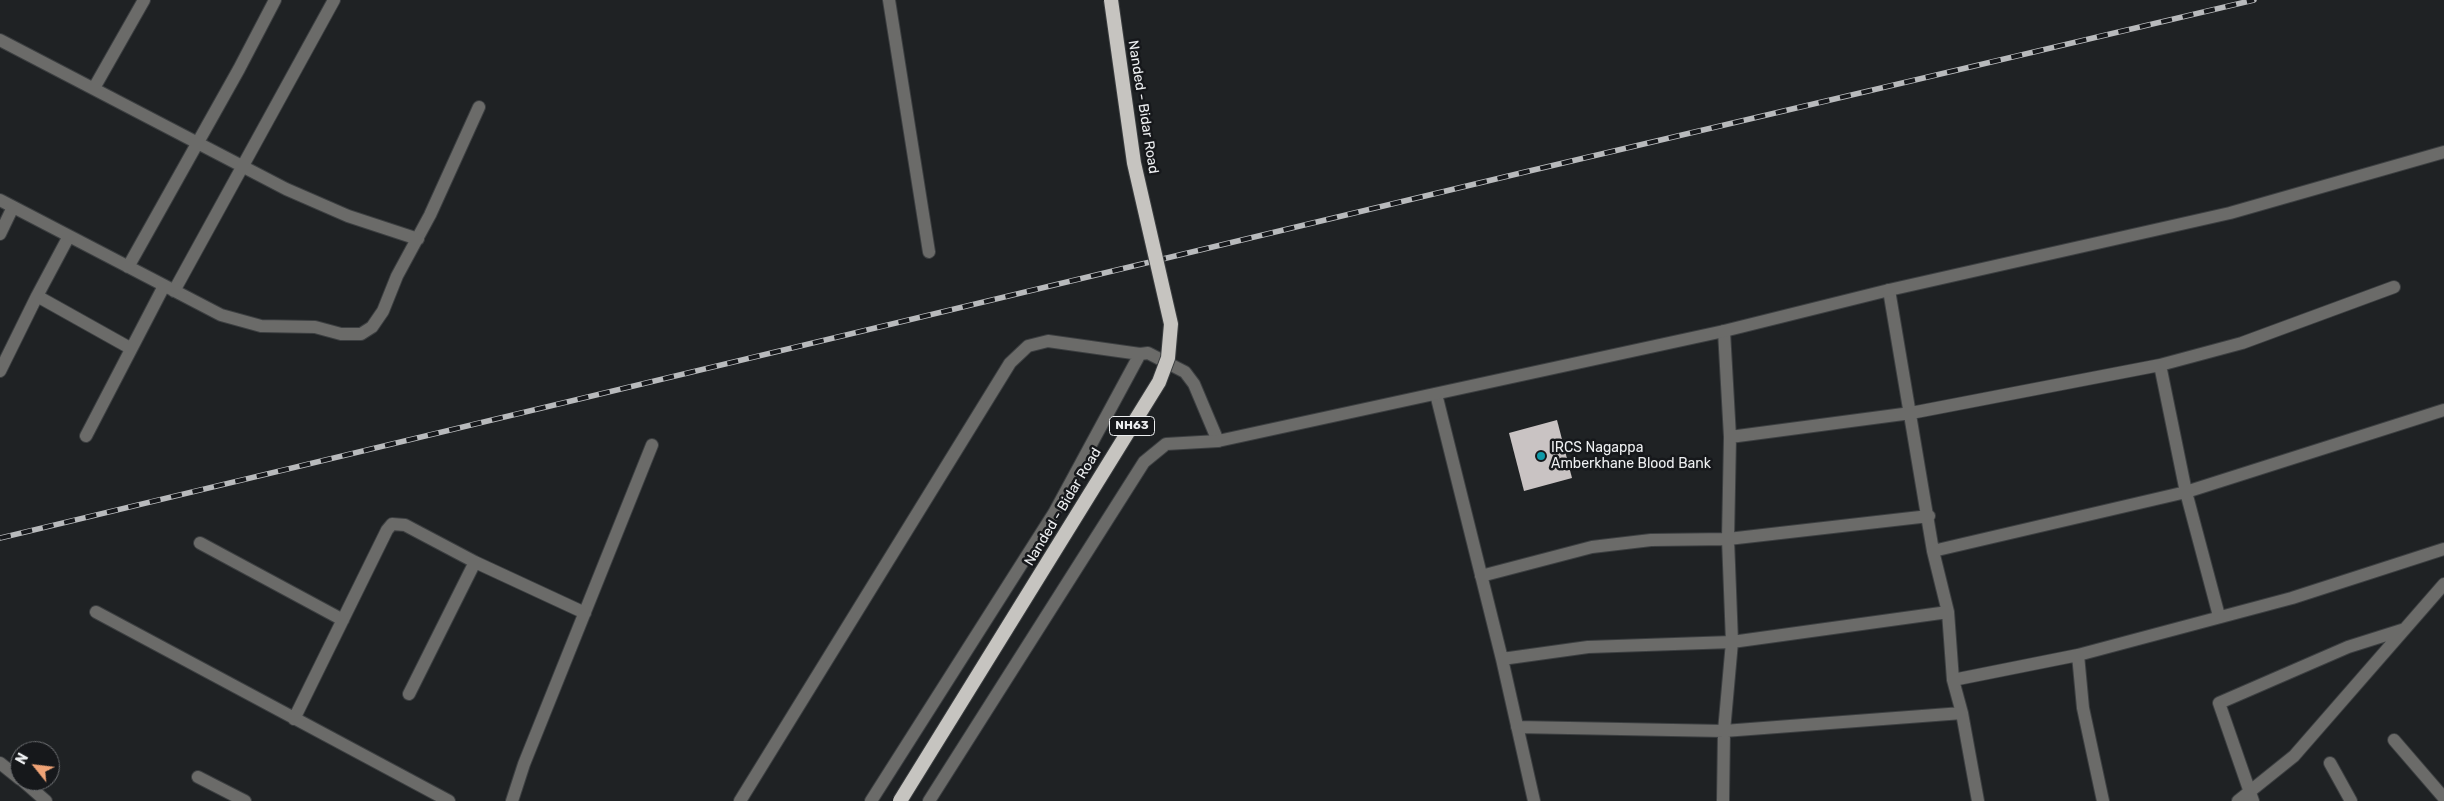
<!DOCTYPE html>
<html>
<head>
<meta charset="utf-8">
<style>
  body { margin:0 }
  #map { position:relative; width:2444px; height:801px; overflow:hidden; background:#1f2224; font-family:Rubik,sans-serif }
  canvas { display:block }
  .north { position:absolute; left:10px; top:741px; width:50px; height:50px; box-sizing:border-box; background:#16181b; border:1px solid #6c6e71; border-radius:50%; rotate:299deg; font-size:14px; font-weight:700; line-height:20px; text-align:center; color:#edeff1 }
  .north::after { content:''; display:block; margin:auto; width:18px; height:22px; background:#efa376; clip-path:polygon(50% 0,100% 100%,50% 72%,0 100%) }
</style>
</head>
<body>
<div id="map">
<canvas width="2444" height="801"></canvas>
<div class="north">N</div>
</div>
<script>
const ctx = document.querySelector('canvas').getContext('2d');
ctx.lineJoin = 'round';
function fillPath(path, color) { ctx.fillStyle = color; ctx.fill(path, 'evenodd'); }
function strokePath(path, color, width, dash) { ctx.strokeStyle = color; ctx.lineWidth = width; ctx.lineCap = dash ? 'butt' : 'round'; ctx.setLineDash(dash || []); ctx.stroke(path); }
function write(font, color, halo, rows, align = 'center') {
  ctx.font = font + ' Rubik,sans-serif'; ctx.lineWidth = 5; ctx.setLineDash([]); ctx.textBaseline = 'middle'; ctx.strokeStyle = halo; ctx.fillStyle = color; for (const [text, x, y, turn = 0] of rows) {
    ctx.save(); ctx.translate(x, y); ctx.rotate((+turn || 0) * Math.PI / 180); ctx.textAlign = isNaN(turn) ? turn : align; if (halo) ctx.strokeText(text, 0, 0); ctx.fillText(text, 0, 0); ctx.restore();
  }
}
const building = new Path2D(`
  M 1557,420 L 1572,478 L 1524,491 L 1509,433 Z`);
const minor = new Path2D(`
  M 889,0 L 929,252
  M 0,40 L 286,189 L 348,216 L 418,239
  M 94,88 L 144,0
  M 0,200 L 221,315 L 261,326 L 315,327 L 341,334 L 361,334 L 372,327 L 383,311 L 397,276 L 430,215 L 479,107
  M 0,234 L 13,207
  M 128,267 L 239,69 L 275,0
  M 1889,290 L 1933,551 L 1948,612 L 1953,680 L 1962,713 L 1978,801
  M 174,291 L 334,0
  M 37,296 L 130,348
  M 2160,365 L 2186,492 L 2219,616
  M 0,371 L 37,296 L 69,236
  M 1436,394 L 1502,659 L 1534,801
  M 86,436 L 164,286
  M 1730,437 L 1911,413 L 2160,365 L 2242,343 L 2394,287
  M 200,543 L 343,620
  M 1933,551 L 2186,492 L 2444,410
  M 1481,576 L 1592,547 L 1651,540 L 1728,539 L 1929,516
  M 96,612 L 449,801
  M 2078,655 L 2083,708 L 2103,801
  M 1502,659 L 1588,647 L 1732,642 L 1948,612
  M 1953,680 L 2078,655 L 2292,598 L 2444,549
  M 409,694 L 475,562
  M 294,719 L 387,530 L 392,524 L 405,525 L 475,562 L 585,613
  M 1517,727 L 1724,731 L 1962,713
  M 2394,740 L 2444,798
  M 0,763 L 20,779
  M 2330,763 L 2351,801
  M 198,777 L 245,801
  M 23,781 L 46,801
  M 512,801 L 524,764 L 652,445
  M 740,801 L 1010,363 L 1028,346 L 1048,341 L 1140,354
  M 871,801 L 1054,513 L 1140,354 L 1148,353 L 1185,372 L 1194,384 L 1218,441
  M 1723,801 L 1724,731 L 1732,642 L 1728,539 L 1730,437 L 1724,331
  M 2238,801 L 2294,756 L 2444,584
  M 2253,801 L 2219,703 L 2348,647 L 2405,629`);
const tertiary = new Path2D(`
  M 929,801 L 1144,462 L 1166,444 L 1218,441 L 1724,331 L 1889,290 L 2230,213 L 2444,152`);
const rail = new Path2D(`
  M 0,538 L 1525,172 L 2254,0`);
const trunkBridge = new Path2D(`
  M 900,801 L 1159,382 L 1168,358 L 1171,324 L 1134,163 L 1111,0`);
const markers = [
  [1541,456,5,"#0f9aa8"]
];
const shields = [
  [1132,426,45]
];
const shieldNames = [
  ["NH63",1132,426]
];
const streetNames = [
  ["Nanded - Bidar Road",1143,107,81],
  ["Nanded - Bidar Road",1063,507,-59]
];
const poiNames = [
  ["IRCS Nagappa",1551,448],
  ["Amberkhane Blood Bank",1551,464]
];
fillPath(building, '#c9c3c3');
strokePath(minor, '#3c3f41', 14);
strokePath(tertiary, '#3c3f41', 14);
strokePath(minor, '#6b6b69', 12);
strokePath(tertiary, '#6b6b69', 12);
strokePath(rail, '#b8babc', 5.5);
strokePath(rail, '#16181b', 4, [11]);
strokePath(trunkBridge, '#3c3f41', 16, []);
strokePath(trunkBridge, '#c6c4c0', 14);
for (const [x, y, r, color] of markers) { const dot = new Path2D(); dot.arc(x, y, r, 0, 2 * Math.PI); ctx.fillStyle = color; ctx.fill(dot); strokePath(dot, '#16181b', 2); }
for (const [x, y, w] of shields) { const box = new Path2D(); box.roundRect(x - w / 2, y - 9.5, w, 19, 4); ctx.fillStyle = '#16181b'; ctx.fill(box); strokePath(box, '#edeff1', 1); }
write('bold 12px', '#edeff1', null, shieldNames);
write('14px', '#edeff1', '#16181b', streetNames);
write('14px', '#edeff1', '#16181b', poiNames, 'left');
</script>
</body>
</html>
